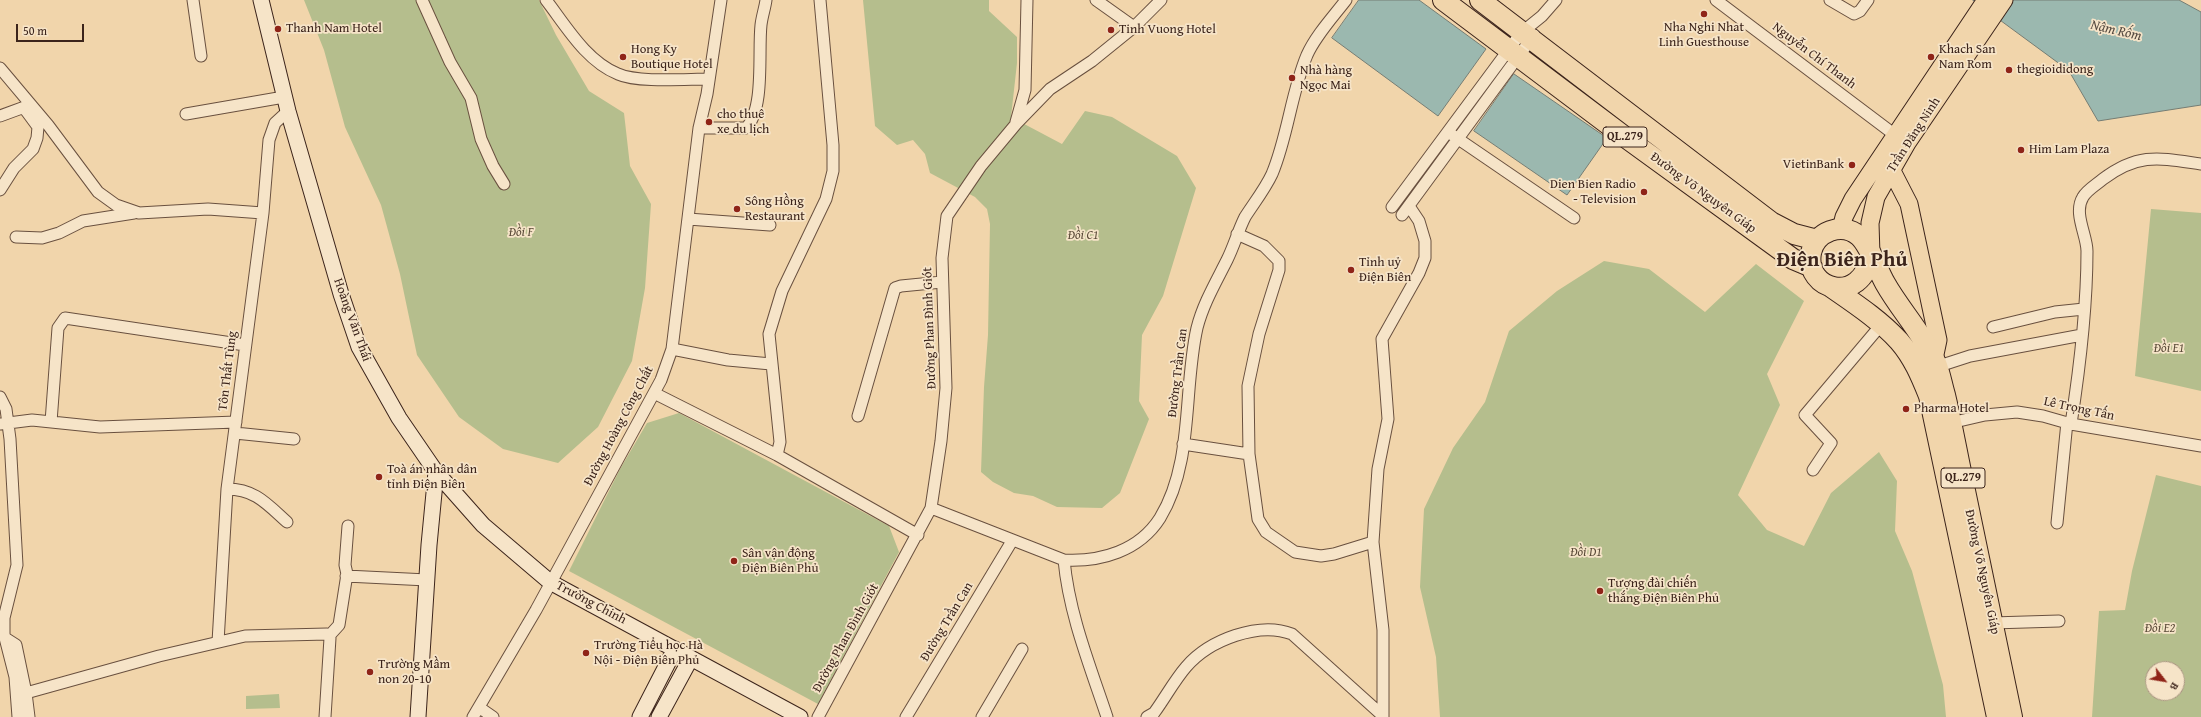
<!DOCTYPE html>
<html>
<head>
<meta charset="utf-8">
<style>
  body { margin:0 }
  #map { position:relative; width:2201px; height:717px; overflow:hidden; background:#f1d5ab; font-family:"Gentium Book Plus",serif }
  canvas { display:block }
  .north { position:absolute; left:2145px; top:661px; width:40px; height:40px; box-sizing:border-box; background:#f6e4c8; border:1px solid #ac9783; border-radius:50%; rotate:121deg; font-size:11px; font-weight:700; line-height:16px; text-align:center; color:#3c241b }
  .north::after { content:''; display:block; margin:auto; width:14px; height:18px; background:#8f2418; clip-path:polygon(50% 0,100% 100%,50% 72%,0 100%) }
  .scale { position:absolute; left:16px; top:24px; width:68px; height:18px; box-sizing:border-box; border:2px solid #3c241b; border-top:0; padding-left:5px; font-size:12px; line-height:14px; white-space:nowrap; color:#3c241b; -webkit-text-stroke:3px #f6e4c8; paint-order:stroke }
</style>
</head>
<body>
<div id="map">
<canvas width="2201" height="717"></canvas>
<div class="north">B</div>
<div class="scale">50 m</div>
</div>
<script>
const ctx = document.querySelector('canvas').getContext('2d');
ctx.lineJoin = 'round';
function fillPath(path, color) { ctx.fillStyle = color; ctx.fill(path, 'evenodd'); }
function strokePath(path, color, width, dash) { ctx.strokeStyle = color; ctx.lineWidth = width; ctx.lineCap = dash ? 'butt' : 'round'; ctx.setLineDash(dash || []); ctx.stroke(path); }
function write(font, color, halo, rows, align = 'center') {
  ctx.font = font + ' "Gentium Book Plus",serif'; ctx.lineWidth = 3.5; ctx.setLineDash([]); ctx.textBaseline = 'middle'; ctx.strokeStyle = halo; ctx.fillStyle = color; for (const [text, x, y, turn = 0] of rows) {
    ctx.save(); ctx.translate(x, y); ctx.rotate((+turn || 0) * Math.PI / 180); ctx.textAlign = isNaN(turn) ? turn : align; if (halo) ctx.strokeText(text, 0, 0); ctx.fillText(text, 0, 0); ctx.restore();
  }
}
const green = new Path2D(`
  M 304,0 L 539,0 L 556,35 L 589,91 L 624,113 L 630,166 L 651,204 L 645,288 L 632,361 L 598,427 L 558,463 L 503,449 L 459,417 L 417,355 L 400,274 L 381,205 L 345,127 L 324,50 Z
  M 863,0 L 989,0 L 989,11 L 1017,37 L 1017,63 L 1011,117 L 1062,144 L 1085,111 L 1112,117 L 1177,156 L 1196,188 L 1163,296 L 1142,335 L 1139,401 L 1149,419 L 1120,493 L 1102,508 L 1057,507 L 1033,496 L 1014,493 L 993,482 L 981,472 L 984,387 L 988,335 L 990,224 L 987,209 L 975,197 L 930,173 L 925,154 L 913,140 L 897,145 L 875,126 Z
  M 2151,209 L 2201,213 L 2201,391 L 2135,376 Z
  M 1604,261 L 1649,269 L 1705,312 L 1756,264 L 1804,301 L 1767,374 L 1780,405 L 1738,495 L 1767,530 L 1804,546 L 1831,493 L 1879,452 L 1897,481 L 1895,531 L 1912,571 L 1943,685 L 1946,717 L 1440,717 L 1436,657 L 1420,587 L 1424,509 L 1453,448 L 1485,402 L 1509,331 L 1557,291 Z
  M 679,413 L 889,526 L 899,552 L 818,704 L 569,571 L 620,469 L 647,423 Z
  M 2156,475 L 2201,486 L 2201,717 L 2092,717 L 2099,611 L 2125,610 L 2132,571 ZM 2153,669 L 2177,669 L 2177,693 L 2153,693 Z
  M 279,694 L 280,708 L 246,709 L 246,696 Z`);
const water = new Path2D(`
  M 1359,0 L 1419,0 L 1486,49 L 1438,116 L 1332,38 Z
  M 1973,0 L 2179,0 L 2201,12 L 2201,105 L 2098,121 L 2069,71 Z
  M 1514,74 L 1607,138 L 1567,195 L 1474,131 Z`);
const street = new Path2D(`
  M 193,0 L 201,56
  M 422,0 L 450,62 L 471,98 L 481,139 L 493,166 L 504,184
  M 546,0 C 566,26 586,61 618,74 C 638,83 686,79 709,79
  M 1096,0 L 1134,27
  M 1716,0 L 1895,135
  M 1830,0 L 1854,14 L 1860,11 L 1868,0
  M 0,68 L 48,125 L 98,192 L 116,205 L 139,213 L 208,209 L 263,213
  M 186,114 L 284,97
  M 0,116 L 30,105
  M 1016,122 L 1025,90 L 1027,0
  M 699,128 L 746,128 C 765,109 758,52 761,25 C 762,16 765,8 766,0
  M 1451,134 L 1574,218
  M 0,190 L 14,168 L 33,149 L 37,138 L 38,127 L 24,108
  M 1392,207 L 1521,33 L 1542,16 L 1556,0
  M 1402,215 L 1534,35
  M 688,219 L 770,225
  M 1237,234 L 1264,246 L 1279,261 L 1279,270 L 1259,334 L 1248,386 L 1249,454 L 1258,519 L 1266,532 L 1295,552 L 1321,556 L 1334,554 L 1373,542
  M 16,237 L 42,238 L 59,233 L 83,221 L 134,213
  M 1993,327 L 2055,312 L 2084,309
  M 672,349 L 728,360 L 771,364
  M 1933,368 L 1970,356 L 2082,335
  M 654,393 L 777,455 L 918,535
  M 0,397 L 6,409 L 10,439 L 17,565 L 4,618 L 4,634 L 15,677 L 18,717
  M 858,416 L 895,288 L 901,286 L 942,282
  M 51,422 L 58,328 L 65,318 L 245,345
  M 0,424 L 32,420 L 100,427 L 236,422
  M 1946,424 L 1985,415 L 2017,412 L 2043,416 L 2071,424 L 2201,446
  M 2071,424 C 2080,366 2087,309 2087,251 C 2087,235 2073,213 2083,197 C 2087,190 2096,185 2103,179 C 2139,152 2160,158 2201,164
  M 235,433 L 294,439
  M 1183,444 L 1249,454
  M 777,455 L 780,442 L 769,334 L 782,291 L 826,199 L 833,171 L 833,145 L 820,0
  M 1813,470 L 1831,443 L 1805,415 L 1881,325
  M 227,489 C 255,489 267,504 287,522
  M 931,508 L 1064,560 C 1101,562 1139,551 1160,518 C 1194,462 1183,390 1197,328 C 1203,304 1216,282 1227,260 C 1234,246 1238,231 1245,217 C 1254,203 1265,189 1272,174 C 1288,136 1291,93 1307,55 C 1316,35 1333,17 1346,0
  M 2057,523 L 2067,422
  M 1064,560 C 1069,614 1090,666 1107,717
  M 346,576 L 427,580
  M 1992,623 L 2059,621
  M 329,636 L 339,625 L 347,574 L 345,565 L 348,526
  M 5,638 L 16,645 L 26,693 L 29,717
  M 218,642 L 227,489 L 263,213 L 269,140 L 275,123 L 288,111
  M 26,693 L 159,656 L 245,636 L 327,634 L 330,638 L 325,717
  M 480,708 L 493,717
  M 473,717 L 536,610 L 661,380 L 672,349 L 699,128 L 707,94 L 721,0
  M 818,717 L 931,508 L 941,441 L 946,388 L 942,258 L 947,216 L 981,166 L 1016,124 L 1050,89 L 1092,61 L 1134,27 L 1161,0
  M 906,717 L 1012,541
  M 982,717 L 1022,649
  M 1147,717 L 1154,713 C 1165,698 1174,681 1186,667 C 1209,640 1259,621 1292,634 L 1382,715
  M 1383,717 L 1383,630 L 1373,542 L 1378,469 L 1388,419 L 1382,339 L 1419,273 L 1425,258 L 1425,241 L 1419,221 L 1409,206`);
const secondary = new Path2D(`
  M 261,0 L 288,111 L 341,294 L 359,347 L 399,418 L 436,472 L 483,525 L 550,582 L 800,717
  M 418,717 L 429,545 L 436,472
  M 640,717 L 675,649
  M 659,717 L 691,658`);
const primary = new Path2D(`
  M 1891,169 L 1909,204 L 1938,340 L 1934,359
  M 1841,229 L 1844,217 L 1853,199 L 1986,0
  M 1871,255 L 1870,223 L 1876,197 L 1907,143 L 2004,0`);
const highway = new Path2D(`
  M 1443,0 L 1625,137 L 1793,259 L 1812,267
  M 1480,0 L 1771,222 L 1794,234 L 1817,240
  M 1871,255 C 1861,307 1804,290 1811,253 C 1815,232 1842,221 1859,236 C 1870,246 1877,269 1885,283 C 1900,310 1922,332 1936,363 C 1940,373 1942,385 1945,395 C 1952,424 1957,453 1963,481 C 1979,560 1996,638 2012,717
  M 1831,287 C 1854,303 1880,320 1899,341 C 1913,357 1921,376 1929,396 L 1997,717`);
const markers = [
  [1704,14,4,"#8f2418"],
  [278,29,4,"#8f2418"],
  [1111,30,4,"#8f2418"],
  [623,57,4,"#8f2418"],
  [1931,57,4,"#8f2418"],
  [2009,70,4,"#8f2418"],
  [1292,78,4,"#8f2418"],
  [709,122,4,"#8f2418"],
  [2021,150,4,"#8f2418"],
  [1852,165,4,"#8f2418"],
  [1644,192,4,"#8f2418"],
  [737,209,4,"#8f2418"],
  [1351,270,4,"#8f2418"],
  [1906,409,4,"#8f2418"],
  [379,477,4,"#8f2418"],
  [734,561,4,"#8f2418"],
  [1600,591,4,"#8f2418"],
  [586,653,4,"#8f2418"],
  [370,672,4,"#8f2418"]
];
const shields = [
  [1625,137,44],
  [1963,478,44]
];
const shieldNames = [
  ["QL.279",1625,137],
  ["QL.279",1963,478]
];
const poiNames = [
  ["Nha Nghi Nhat",1704,28,"center"],
  ["Linh Guesthouse",1704,43,"center"],
  ["Thanh Nam Hotel",286,29],
  ["Tinh Vuong Hotel",1119,30],
  ["Hong Ky",631,50],
  ["Boutique Hotel",631,65],
  ["Khach San",1939,50],
  ["Nam Rom",1939,65],
  ["thegioididong",2017,70],
  ["Nhà hàng",1300,71],
  ["Ngọc Mai",1300,86],
  ["cho thuê",717,115],
  ["xe du lịch",717,130],
  ["Him Lam Plaza",2029,150],
  ["VietinBank",1844,165,"right"],
  ["Dien Bien Radio",1636,185,"right"],
  ["- Television",1636,200,"right"],
  ["Sông Hồng",745,202],
  ["Restaurant",745,217],
  ["Tỉnh uỷ",1359,263],
  ["Điện Biên",1359,278],
  ["Pharma Hotel",1914,409],
  ["Toà án nhân dân",387,470],
  ["tỉnh Điện Biên",387,485],
  ["Sân vận động",742,554],
  ["Điện Biên Phủ",742,569],
  ["Tượng đài chiến",1608,584],
  ["thắng Điện Biên Phủ",1608,599],
  ["Trường Tiểu học Hà",594,646],
  ["Nội - Điện Biên Phủ",594,661],
  ["Trường Mầm",378,665],
  ["non 20-10",378,680]
];
const streetNames = [
  ["Nguyễn Chí Thanh",1814,56,37],
  ["Trần Đăng Ninh",1914,135,-57],
  ["Đường Võ Nguyên Giáp",1703,193,36],
  ["Hoàng Văn Thái",352,320,70],
  ["Đường Phan Đình Giót",930,328,-92],
  ["Tôn Thất Tùng",228,371,-83],
  ["Đường Trần Can",1178,373,-83],
  ["Lê Trọng Tấn",2079,409,12],
  ["Đường Hoàng Công Chất",619,426,-62],
  ["Đường Võ Nguyên Giáp",1982,572,78],
  ["Trường Chinh",591,603,28],
  ["Đường Trần Can",947,622,-59],
  ["Đường Phan Đình Giót",846,638,-61]
];
const parkNames = [
  ["Đồi F",521,233],
  ["Đồi C1",1083,236],
  ["Đồi E1",2169,349],
  ["Đồi D1",1586,553],
  ["Đồi E2",2160,629]
];
const waterNames = [
  ["Nậm Rốm",2116,31,13]
];
const townNames = [
  ["Điện Biên Phủ",1842,261]
];
fillPath(green, '#b5be8d');
fillPath(water, '#9bb8af');
strokePath(water, '#757d74', 1);
strokePath(street, '#69503f', 13);
strokePath(secondary, '#3c241b', 17);
strokePath(primary, '#3c241b', 19);
strokePath(highway, '#3c241b', 22);
strokePath(street, '#f6e4c8', 11);
strokePath(secondary, '#f6e4c8', 15);
strokePath(primary, '#f1d5ab', 17);
strokePath(highway, '#f1d5ab', 20);
for (const [x, y, r, color] of markers) { const dot = new Path2D(); dot.arc(x, y, r, 0, 2 * Math.PI); ctx.fillStyle = color; ctx.fill(dot); strokePath(dot, '#f6e4c8', 1.5); }
for (const [x, y, w] of shields) { const box = new Path2D(); box.roundRect(x - w / 2, y - 10, w, 20, 3); ctx.fillStyle = '#f6e4c8'; ctx.fill(box); strokePath(box, '#3c241b', 1); }
write('bold 12px', '#3c241b', null, shieldNames);
write('13px', '#3c241b', '#f6e4c8', poiNames, 'left');
write('13px', '#3c241b', '#f6e4c8', streetNames);
write('italic 13px', '#5a4a38', '#f6e4c8', parkNames);
write('italic 14px', '#544940', '#f6e4c8', waterNames);
write('bold 21px', '#3c241b', '#f6e4c8', townNames);
</script>
</body>
</html>
